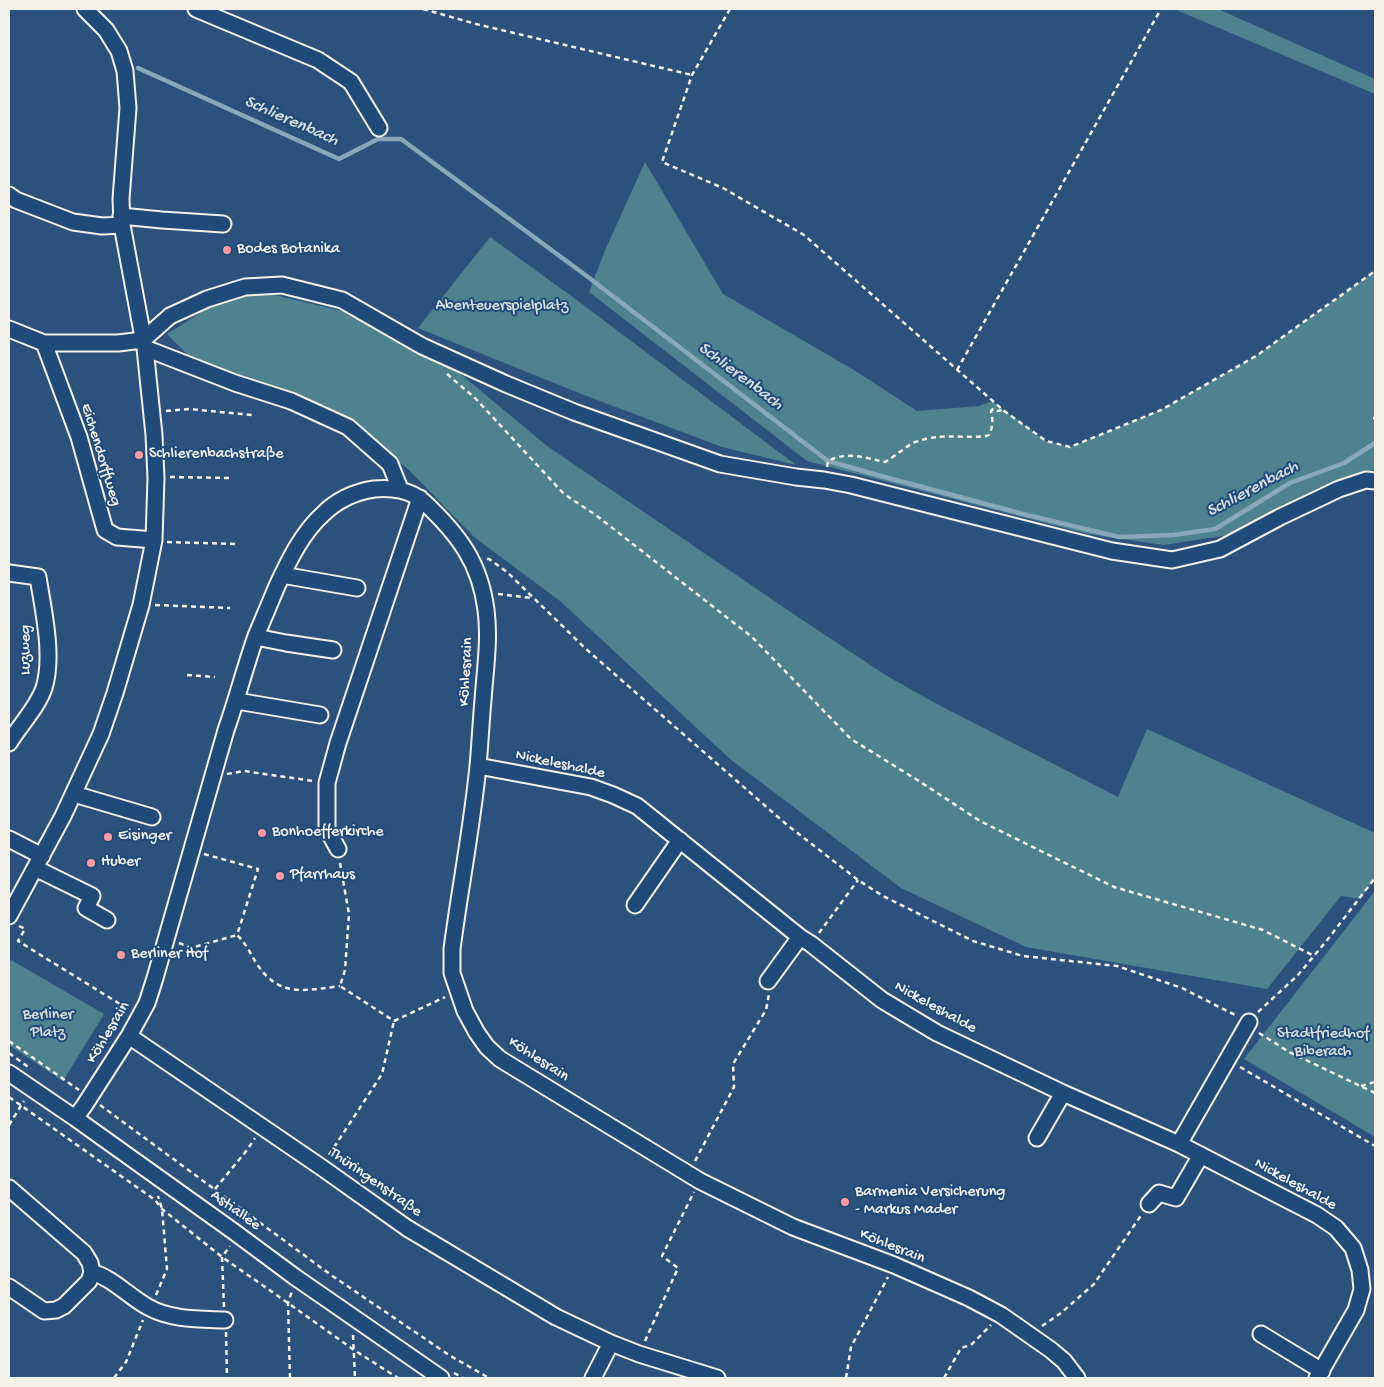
<!DOCTYPE html>
<html>
<head>
<meta charset="utf-8">
<style>
  body { margin:0 }
  #map { position:relative; width:1384px; height:1387px; overflow:hidden; background:#2d517d; font-family:"Gochi Hand",sans-serif }
  canvas { display:block }
  .frame { position:absolute; inset:0; border:10px solid #f4f1e8; pointer-events:none }
</style>
</head>
<body>
<div id="map">
<canvas width="1384" height="1387"></canvas>
<div class="frame"></div>
</div>
<script>
const ctx = document.querySelector('canvas').getContext('2d');
ctx.lineJoin = 'round';
function fillPath(path, color) { ctx.fillStyle = color; ctx.fill(path, 'evenodd'); }
function strokePath(path, color, width, dash) { ctx.strokeStyle = color; ctx.lineWidth = width; ctx.lineCap = dash ? 'butt' : 'round'; ctx.setLineDash(dash || []); ctx.stroke(path); }
function write(font, color, halo, rows, align = 'center') {
  ctx.font = font + ' "Gochi Hand",sans-serif'; ctx.lineWidth = 4; ctx.setLineDash([]); ctx.textBaseline = 'middle'; ctx.strokeStyle = halo; ctx.fillStyle = color; for (const [text, x, y, turn = 0] of rows) {
    ctx.save(); ctx.translate(x, y); ctx.rotate((+turn || 0) * Math.PI / 180); ctx.textAlign = isNaN(turn) ? turn : align; if (halo) ctx.strokeText(text, 0, 0); ctx.fillText(text, 0, 0); ctx.restore();
  }
}
const green = new Path2D(`
  M 1174,9 L 1218,9 L 1375,79 L 1375,94 Z
  M 645,162 L 723,294 L 854,370 L 917,411 L 979,406 L 992,401 L 1046,441 L 1070,447 L 1161,410 L 1256,356 L 1375,271 L 1375,469 L 1241,533 L 1164,545 L 1088,534 L 807,461 L 589,292 L 606,248 Z
  M 490,237 L 578,301 L 796,465 L 722,447 L 584,395 L 418,328 Z
  M 262,292 L 342,311 L 451,366 L 547,446 L 795,615 L 887,676 L 935,703 L 1118,797 L 1147,729 L 1375,833 L 1375,878 L 1360,899 L 1341,896 L 1267,989 L 1026,947 L 901,888 L 730,759 L 560,601 L 474,537 L 408,469 L 343,420 L 195,362 L 167,334 L 219,301 Z
  M 1375,891 L 1375,1137 L 1244,1059 Z
  M 11,960 L 104,1014 L 63,1081 L 9,1045 L 9,965 Z`);
const stream = new Path2D(`
  M 138,68 L 339,159 L 378,139 L 401,139 L 584,274 L 828,461 L 881,476 L 1023,514 L 1119,537 L 1174,535 L 1215,529 L 1290,483 L 1344,463 L 1375,443`);
const path = new Path2D(`
  M 423,9 L 476,24 L 692,75
  M 730,9 L 692,75 L 662,162 L 723,188 L 804,235 L 1003,410 L 1046,441 L 1070,447 L 1161,410 L 1256,356 L 1375,271
  M 957,370 L 1161,9
  M 447,374 L 475,398 L 564,494 L 597,516 L 752,637 L 851,739 L 919,781 L 980,821 L 1114,887 L 1263,930 L 1314,956
  M 166,411 L 189,409 L 252,415
  M 1373,418 L 1375,418
  M 827,467 L 828,461 C 847,451 865,458 885,462 C 895,456 902,450 911,444 C 918,440 930,438 938,437 C 950,435 981,439 989,435 C 993,427 993,420 991,411 L 993,409 L 997,411 L 1003,410
  M 170,477 L 231,478
  M 167,542 L 238,544
  M 487,559 L 489,559 L 507,572 L 586,649 L 786,824 L 858,880 L 883,896 L 973,941 L 1023,956 L 1117,966 L 1182,988 L 1237,1016
  M 498,594 L 532,598
  M 155,605 L 230,608
  M 187,675 L 215,677
  M 227,774 L 244,771 L 313,781
  M 204,854 L 258,869 L 237,935 C 247,944 251,956 259,967 C 281,998 308,990 340,986
  M 340,863 L 349,914 L 345,970 L 340,986 L 394,1021
  M 19,926 L 25,929 L 18,941 L 128,1009
  M 819,933 L 858,880
  M 179,943 L 191,948 L 237,935
  M 1258,1012 L 1298,975 L 1328,939 L 1375,878
  M 394,1021 L 445,997
  M 1259,1033 L 1289,1052 L 1375,1093
  M 9,1041 L 79,1090
  M 9,1053 L 31,1069
  M 1240,1067 L 1375,1146
  M 1361,1086 L 1375,1082
  M 9,1097 L 155,1200 L 162,1209 L 222,1257 L 288,1303 L 354,1350 L 398,1378
  M 100,1105 L 331,1275 L 449,1355 L 489,1378
  M 9,1125 L 24,1101
  M 329,1155 L 382,1074 L 394,1021
  M 695,1161 L 734,1087 L 733,1064 L 766,1010 L 769,994
  M 215,1189 L 247,1150 L 255,1138
  M 156,1295 L 167,1269 L 162,1209 L 158,1196
  M 224,1307 L 222,1257 L 230,1246
  M 1042,1326 L 1061,1313 L 1094,1284 L 1142,1214
  M 226,1332 L 227,1378
  M 353,1335 L 355,1378
  M 645,1341 L 678,1268 L 662,1256 L 694,1192
  M 454,1373 L 463,1378
  M 114,1378 L 126,1362 L 143,1320
  M 290,1378 L 288,1303 L 292,1291
  M 846,1378 L 851,1347 L 888,1277
  M 944,1378 L 961,1348 L 971,1345 L 991,1325`);
const minor = new Path2D(`
  M 196,9 L 318,60 L 351,82 L 379,128
  M 9,195 L 16,200 L 73,222 L 102,226 L 122,225
  M 121,216 L 162,220 L 223,224
  M 9,329 L 44,343 L 118,343 L 143,340 L 170,316 L 207,299 L 245,287 L 282,285 L 342,300 L 422,346 L 506,384 L 574,412 L 720,464 L 796,477 L 824,480 L 851,485 L 1112,551 L 1172,560 L 1220,549 L 1280,517 L 1339,489 L 1366,480 L 1375,481
  M 44,343 L 79,437 L 105,530 L 117,537 L 154,540
  M 145,348 L 235,383 L 291,401 L 348,427 L 390,464 L 400,489
  M 9,573 L 38,577 C 43,609 54,656 44,688 C 37,708 20,725 9,743
  M 282,575 L 357,588
  M 256,637 L 286,643 L 333,650
  M 237,701 L 320,715
  M 478,766 L 591,787 L 613,795 L 637,806 L 800,937 L 811,944 L 882,1000 L 937,1033 L 1063,1093 L 1179,1144 L 1317,1215 L 1336,1228 L 1353,1248 L 1360,1270 L 1362,1289 L 1356,1310 L 1317,1378
  M 74,794 L 152,817
  M 9,839 L 42,856
  M 338,849 L 327,829 L 327,783 L 338,743 L 420,498
  M 35,868 L 92,896 L 86,908 L 107,920
  M 635,905 L 680,840
  M 9,916 L 63,816 L 101,734 L 115,693 L 141,605 L 154,540 L 156,478 L 154,435 L 145,348 L 122,225 L 121,199 L 128,108 L 125,71 L 119,51 L 106,30 L 85,9
  M 768,981 L 800,937
  M 129,1036 L 321,1167 L 407,1228 L 556,1317 L 611,1343 L 639,1354 L 717,1378
  M 9,1073 L 75,1118 L 233,1231 L 295,1277 L 441,1378
  M 75,1118 L 84,1106 L 129,1036 L 147,1003 L 155,978 L 226,730 C 237,699 245,667 256,636 C 263,619 270,603 277,586 C 289,560 302,533 323,514 C 337,500 355,492 374,489 C 391,487 411,490 424,502 C 458,534 480,562 486,610 C 490,639 485,671 483,700 C 481,722 480,744 478,766 C 472,827 460,888 452,949 L 452,973 L 465,1011 L 477,1033 L 487,1047 L 500,1059 L 700,1181 L 793,1227 L 894,1265 L 969,1298 L 1001,1315 L 1051,1350 L 1064,1361 L 1077,1378
  M 1037,1138 L 1063,1093
  M 1179,1144 L 1249,1022
  M 9,1188 L 84,1253 L 90,1263 L 92,1272 L 89,1281 L 64,1306 L 56,1310 L 44,1311 L 9,1287
  M 1149,1204 L 1159,1193 L 1176,1198 L 1201,1155
  M 92,1272 C 114,1279 128,1296 148,1307 C 171,1320 199,1319 225,1320
  M 1261,1334 L 1322,1371
  M 593,1378 L 611,1343`);
const markers = [
  [227,250,5,"#ff9aa2"],
  [139,455,5,"#ff9aa2"],
  [262,833,5,"#ff9aa2"],
  [108,837,5,"#ff9aa2"],
  [91,863,5,"#ff9aa2"],
  [280,876,5,"#ff9aa2"],
  [121,955,5,"#ff9aa2"],
  [845,1202,5,"#ff9aa2"]
];
const poiNames = [
  ["Bodes Botanika",237,250],
  ["Schlierenbachstraße",149,455],
  ["Bonhoefferkirche",272,833],
  ["Eisinger",118,837],
  ["Huber",101,863],
  ["Pfarrhaus",290,876],
  ["Berliner Hof",131,955],
  ["Barmenia Versicherung",855,1193],
  ["- Markus Mader",855,1211]
];
const parkNames = [
  ["Abenteuerspielplatz",502,307],
  ["Berliner",48,1016],
  ["Platz",48,1034],
  ["Stadtfriedhof",1323,1035],
  ["Biberach",1323,1053]
];
const streetNames = [
  ["Eichendorffweg",100,455,73],
  ["Luzweg",27,650,-90],
  ["Köhlesrain",467,672,-87],
  ["Nickeleshalde",560,765,12],
  ["Nickeleshalde",935,1008,29],
  ["Köhlesrain",109,1033,-59],
  ["Köhlesrain",538,1060,33],
  ["Thüringenstraße",375,1183,35],
  ["Nickeleshalde",1295,1185,29],
  ["Astiallee",235,1211,36],
  ["Köhlesrain",892,1247,22]
];
const waterNames = [
  ["Schlierenbach",291,122,24],
  ["Schlierenbach",740,377,37],
  ["Schlierenbach",1253,490,-28]
];
fillPath(green, '#4e828f');
strokePath(stream, '#89a9ba', 4.5);
strokePath(minor, '#f4f1e8', 19);
strokePath(path, '#f4f1e8', 2.5, [5, 4]);
strokePath(minor, '#1f4a7a', 15);
for (const [x, y, r, color] of markers) { const dot = new Path2D(); dot.arc(x, y, r, 0, 2 * Math.PI); ctx.fillStyle = color; ctx.fill(dot); strokePath(dot, '#1f4a7a', 2); }
write('16px', '#f4f1e8', '#1f4a7a', poiNames, 'left');
write('16px', '#dbe0db', '#1f4a7a', parkNames);
write('16px', '#f4f1e8', '#1f4a7a', streetNames);
write('italic 18px', '#d9dfdc', '#1f4a7a', waterNames);
</script>
</body>
</html>
